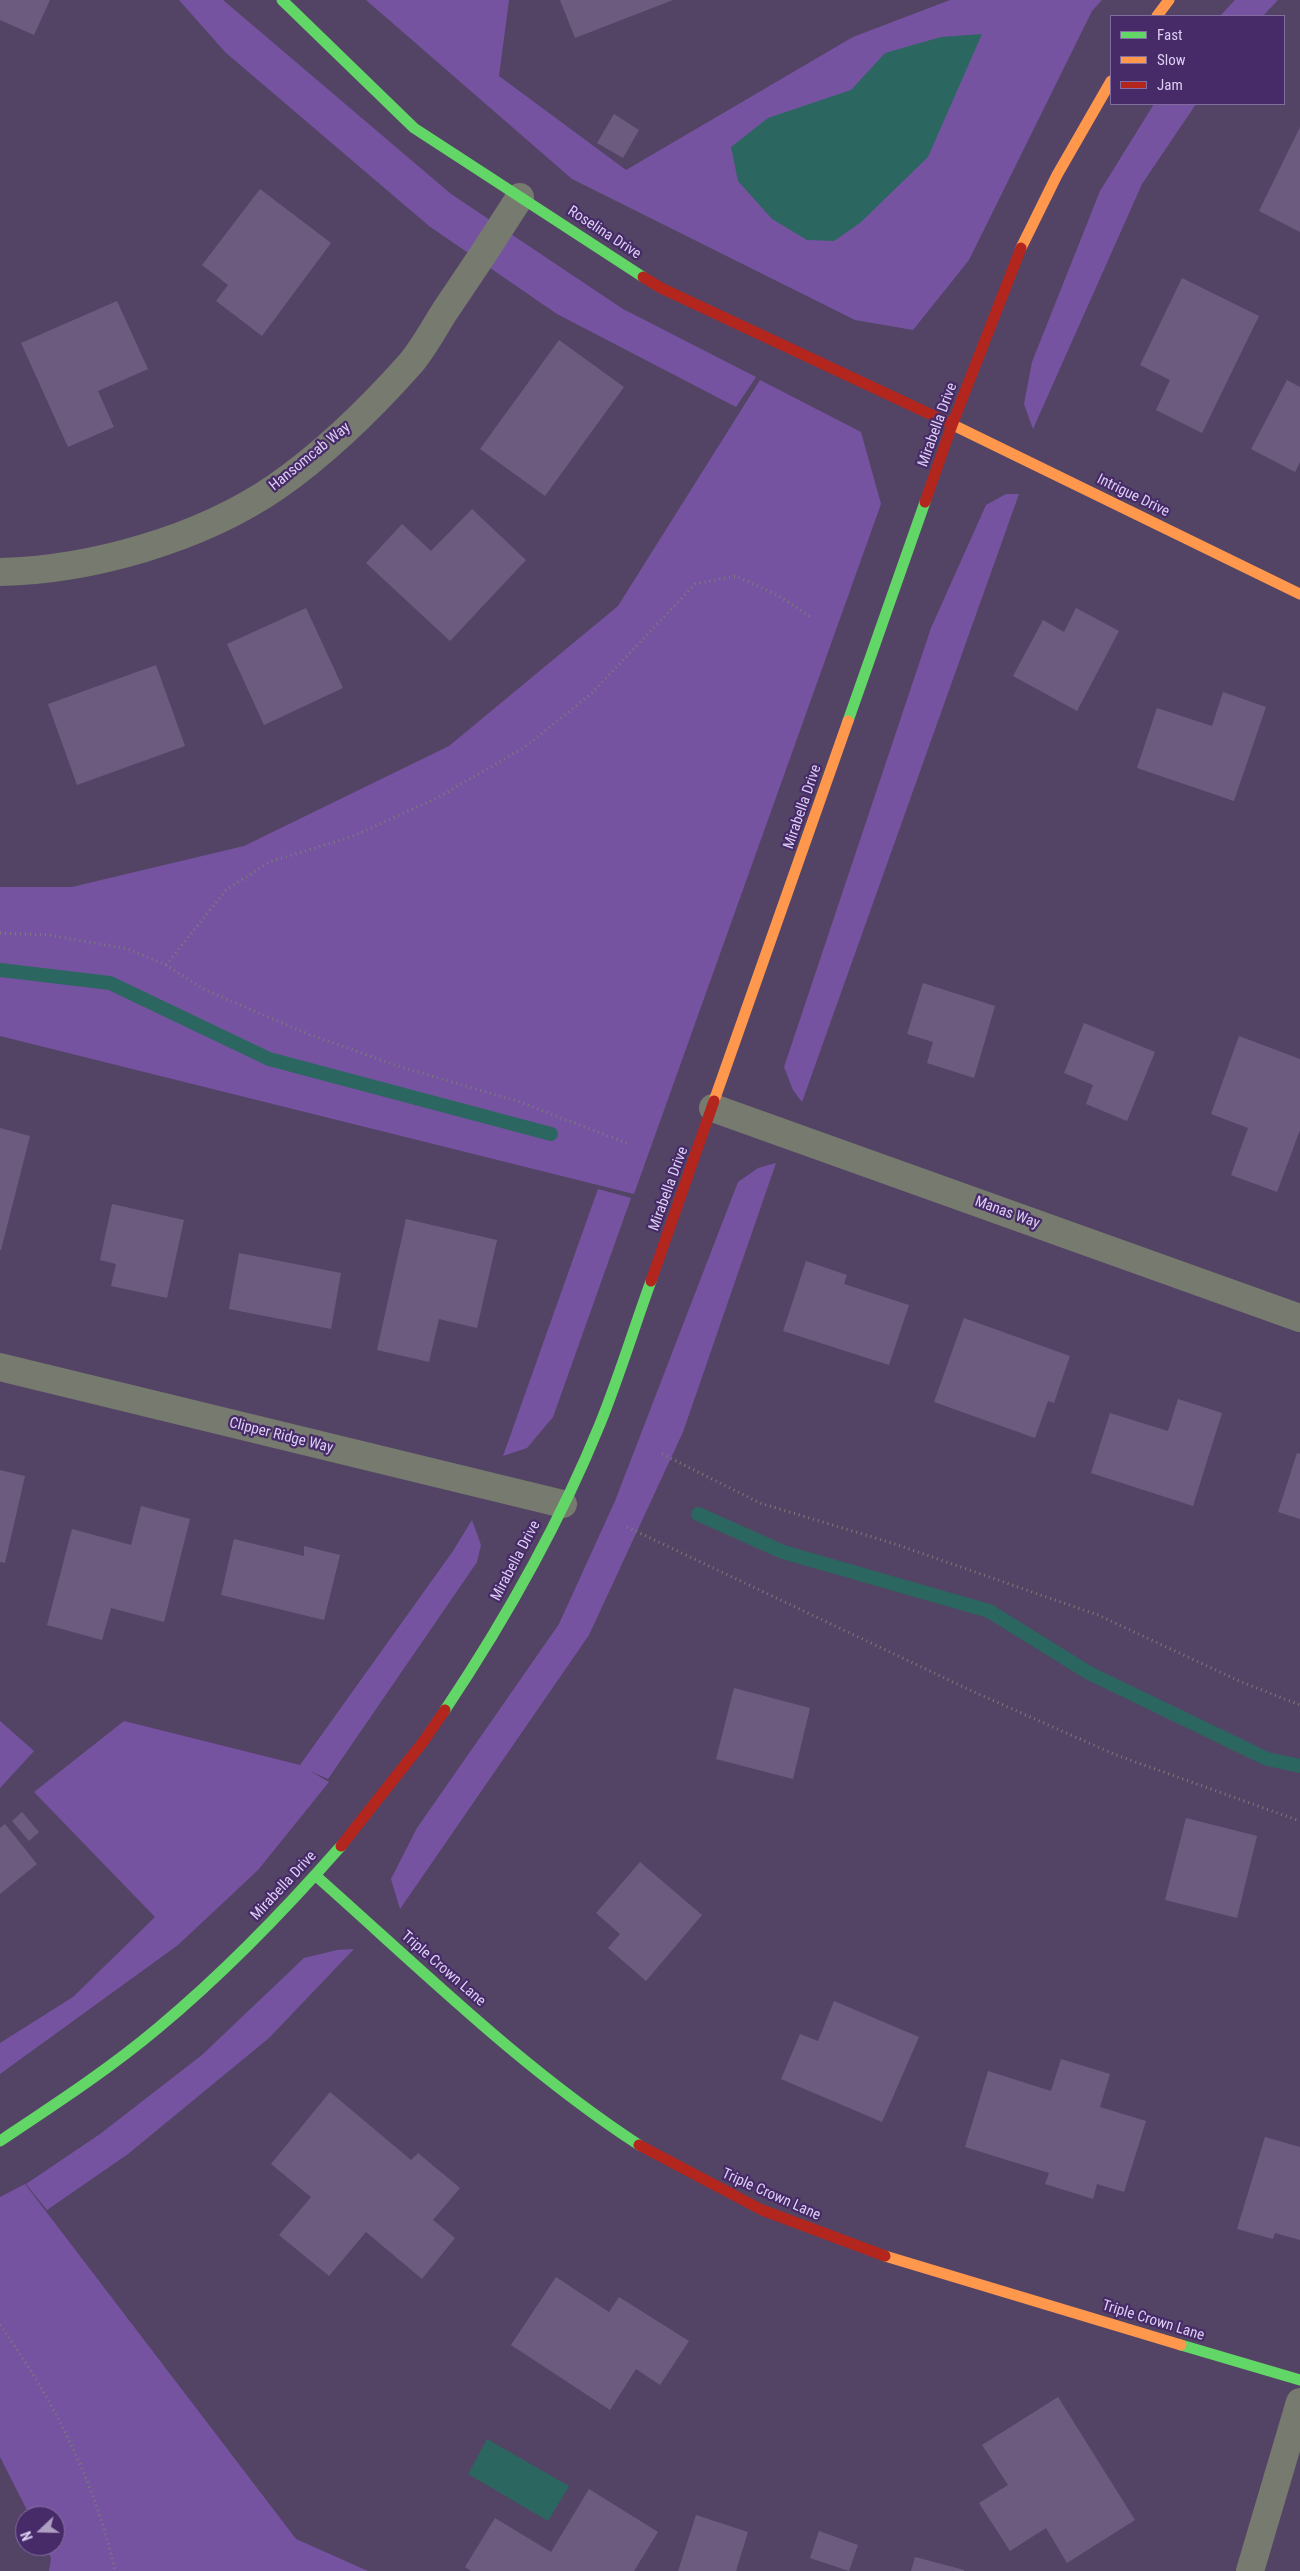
<!DOCTYPE html>
<html>
<head>
<meta charset="utf-8">
<style>
  body { margin:0 }
  #map { position:relative; width:1300px; height:2571px; overflow:hidden; background:#534465; font-family:"Roboto Condensed",sans-serif }
  canvas { display:block }
  .legend { position:absolute; left:1110px; top:15px; width:175px; height:90px; box-sizing:border-box; background:#472b68; border:1px solid #836da0; margin:0; padding:6px 9px; list-style:none; font-size:15px; color:#ddcff4 }
  .legend li { display:flex; align-items:center; gap:10px; height:25px }
  .legend b { width:25px; border:1px solid #836da0 }
  .north { position:absolute; left:15px; top:2506px; width:50px; height:50px; box-sizing:border-box; background:#472b68; border:1px solid #836da0; border-radius:50%; rotate:249deg; font-size:14px; font-weight:700; line-height:20px; text-align:center; color:#ddcff4 }
  .north::after { content:''; display:block; margin:auto; width:18px; height:22px; background:#ad9ec2; clip-path:polygon(50% 0,100% 100%,50% 72%,0 100%) }
</style>
</head>
<body>
<div id="map">
<canvas width="1300" height="2571"></canvas>
<ul class="legend">
<li><b style="height:6px;background:#63d668"></b>Fast</li>
<li><b style="height:6px;background:#ff974d"></b>Slow</li>
<li><b style="height:6px;background:#b3261e"></b>Jam</li>
</ul>
<div class="north">N</div>
</div>
<script>
const ctx = document.querySelector('canvas').getContext('2d');
ctx.lineJoin = 'round';
function fillPath(path, color) { ctx.fillStyle = color; ctx.fill(path, 'evenodd'); }
function strokePath(path, color, width, dash) { ctx.strokeStyle = color; ctx.lineWidth = width; ctx.lineCap = dash ? 'butt' : 'round'; ctx.setLineDash(dash || []); ctx.stroke(path); }
function write(font, color, halo, rows, align = 'center') {
  ctx.font = font + ' "Roboto Condensed",sans-serif'; ctx.lineWidth = 4.5; ctx.setLineDash([]); ctx.textBaseline = 'middle'; ctx.strokeStyle = halo; ctx.fillStyle = color; for (const [text, x, y, turn = 0] of rows) {
    ctx.save(); ctx.translate(x, y); ctx.rotate((+turn || 0) * Math.PI / 180); ctx.textAlign = isNaN(turn) ? turn : align; if (halo) ctx.strokeText(text, 0, 0); ctx.fillText(text, 0, 0); ctx.restore();
  }
}
const green = new Path2D(`
  M 179,0 L 223,0 L 451,194 L 623,309 L 756,377 L 736,407 L 557,314 L 429,226 L 225,52 Z
  M 366,0 L 509,0 L 499,76 L 626,170 L 853,37 L 950,0 L 1102,0 L 1092,11 L 969,260 L 913,330 L 855,320 L 572,179 Z
  M 1235,0 L 1278,0 L 1263,16 L 1220,16 Z
  M 1154,104 L 1196,104 L 1142,184 L 1033,429 L 1024,404 L 1032,362 L 1100,191 Z
  M 760,380 L 861,432 L 881,504 L 634,1194 L 0,1036 L 0,887 L 72,887 L 244,846 L 449,746 L 618,606 Z
  M 1006,494 L 1019,494 L 802,1102 L 793,1090 L 784,1067 L 931,628 L 986,505 Z
  M 776,1163 L 683,1432 L 589,1635 L 400,1909 L 391,1879 L 417,1828 L 559,1624 L 615,1501 L 738,1182 L 758,1168 Z
  M 598,1189 L 631,1198 L 553,1417 L 527,1448 L 503,1456 Z
  M 472,1520 L 481,1545 L 477,1562 L 328,1779 L 310,1771 L 329,1782 L 258,1870 L 178,1945 L 0,2074 L 0,2043 L 73,1997 L 155,1917 L 34,1792 L 124,1721 L 300,1765 L 453,1551 Z
  M 0,1721 L 34,1751 L 0,1788 Z
  M 354,1949 L 269,2038 L 128,2154 L 47,2210 L 26,2184 L 100,2134 L 202,2055 L 304,1958 L 337,1950 Z
  M 25,2184 L 296,2539 L 368,2571 L 49,2571 L 51,2558 L 45,2546 L 55,2546 L 55,2516 L 30,2516 L 0,2457 L 0,2197 Z`);
const water = new Path2D(`
  M 982,34 L 928,157 L 860,223 L 834,241 L 807,240 L 772,219 L 738,181 L 731,147 L 768,118 L 851,90 L 885,53 L 941,37 Z
  M 487,2439 L 569,2486 L 548,2521 L 468,2474 Z`);
const stream = new Path2D(`
  M 0,970 L 110,983 L 269,1059 L 551,1134
  M 698,1514 L 783,1552 L 989,1611 L 1089,1673 L 1267,1759 L 1300,1766`);
const building = new Path2D(`
  M 0,0 L 50,0 L 34,35 L 0,20 Z
  M 560,0 L 673,0 L 575,38 Z
  M 614,114 L 639,130 L 623,158 L 597,143 Z
  M 1300,127 L 1300,232 L 1259,211 Z
  M 260,189 L 331,243 L 262,336 L 216,301 L 228,285 L 202,265 Z
  M 1182,278 L 1259,316 L 1202,433 L 1156,410 L 1170,380 L 1140,365 Z
  M 117,301 L 148,369 L 98,391 L 114,427 L 68,447 L 21,343 Z
  M 559,340 L 624,387 L 545,496 L 480,449 Z
  M 1287,380 L 1300,387 L 1300,462 L 1295,472 L 1251,449 Z
  M 472,509 L 526,560 L 450,641 L 366,563 L 402,524 L 431,551 Z
  M 306,608 L 343,688 L 264,725 L 227,644 Z
  M 1076,608 L 1119,631 L 1077,711 L 1013,676 L 1043,620 L 1064,632 Z
  M 156,665 L 185,746 L 77,785 L 48,704 Z
  M 1223,692 L 1266,707 L 1234,801 L 1137,768 L 1157,708 L 1212,726 Z
  M 923,983 L 995,1006 L 974,1078 L 927,1063 L 933,1042 L 907,1034 Z
  M 1084,1023 L 1155,1052 L 1127,1121 L 1086,1104 L 1093,1085 L 1064,1073 Z
  M 1239,1036 L 1300,1059 L 1300,1130 L 1277,1192 L 1231,1175 L 1248,1128 L 1211,1114 Z
  M 0,1128 L 30,1136 L 1,1250 L 0,1250 Z
  M 112,1204 L 184,1220 L 167,1298 L 111,1286 L 116,1264 L 100,1260 Z
  M 406,1219 L 497,1240 L 477,1328 L 439,1319 L 429,1362 L 377,1350 Z
  M 239,1253 L 341,1273 L 331,1329 L 229,1309 Z
  M 806,1261 L 847,1275 L 844,1284 L 909,1305 L 889,1365 L 783,1331 Z
  M 964,1318 L 1070,1356 L 1054,1403 L 1048,1401 L 1035,1438 L 934,1402 Z
  M 1178,1399 L 1222,1413 L 1193,1506 L 1091,1473 L 1110,1413 L 1168,1431 Z
  M 1297,1453 L 1300,1454 L 1300,1519 L 1278,1512 Z
  M 0,1470 L 25,1476 L 5,1563 L 0,1562 Z
  M 141,1506 L 190,1519 L 164,1622 L 111,1608 L 102,1640 L 47,1625 L 72,1529 L 131,1545 Z
  M 234,1539 L 304,1556 L 304,1546 L 340,1555 L 324,1620 L 221,1595 Z
  M 734,1688 L 810,1708 L 793,1779 L 716,1759 Z
  M 22,1812 L 39,1832 L 29,1841 L 12,1821 Z
  M 1186,1818 L 1257,1836 L 1237,1918 L 1165,1900 Z
  M 5,1824 L 37,1864 L 0,1894 L 0,1828 Z
  M 640,1862 L 702,1915 L 646,1981 L 608,1948 L 620,1934 L 596,1913 Z
  M 834,2001 L 919,2037 L 882,2122 L 781,2079 L 800,2034 L 818,2041 Z
  M 1061,2059 L 1110,2074 L 1100,2107 L 1146,2121 L 1124,2192 L 1097,2184 L 1093,2199 L 1045,2184 L 1049,2173 L 965,2147 L 988,2071 L 1051,2091 Z
  M 330,2092 L 411,2160 L 418,2153 L 460,2188 L 433,2220 L 455,2238 L 422,2279 L 366,2232 L 329,2276 L 279,2235 L 311,2197 L 271,2164 Z
  M 1265,2137 L 1300,2147 L 1300,2240 L 1275,2233 L 1273,2239 L 1237,2229 Z
  M 556,2277 L 609,2312 L 619,2297 L 689,2341 L 660,2385 L 636,2369 L 610,2410 L 511,2345 Z
  M 1058,2397 L 1135,2520 L 1067,2563 L 1046,2528 L 1010,2551 L 979,2503 L 1008,2485 L 982,2445 Z
  M 589,2489 L 658,2532 L 634,2571 L 471,2571 L 465,2567 L 495,2518 L 551,2552 Z
  M 696,2515 L 748,2532 L 736,2571 L 678,2571 Z
  M 819,2531 L 858,2545 L 849,2571 L 810,2558 Z
  M 915,2557 L 964,2570 L 964,2571 L 911,2571 Z`);
const path = new Path2D(`
  M 0,933 L 49,935 L 128,949 L 166,965 L 205,990 L 308,1034 L 401,1067 L 520,1102 L 629,1144
  M 166,965 L 226,890 L 269,862 L 351,837 L 439,797 L 525,747 L 592,693 L 695,584 L 736,576 L 777,595 L 813,618
  M 662,1454 L 760,1503 L 892,1543 L 1098,1615 L 1239,1681 L 1300,1705
  M 627,1527 L 974,1692 L 1116,1755 L 1300,1821
  M 0,2325 C 52,2397 96,2483 115,2571`);
const street = new Path2D(`
  M 0,572 C 91,570 200,539 276,487 C 325,453 370,409 410,364 C 423,349 434,328 445,311 C 471,273 496,235 520,197
  M 713,1108 L 1300,1318
  M 0,1367 L 563,1504
  M 1250,2571 L 1300,2402`);
const fast = new Path2D(`
  M 282,0 L 414,128 L 643,277
  M 848,721 L 925,502
  M 445,1710 C 505,1620 559,1525 600,1424 C 619,1377 634,1328 651,1281
  M 315,1875 C 420,1968 521,2068 639,2145
  M 0,2141 C 54,2105 108,2070 158,2028 C 224,1973 284,1911 341,1846
  M 1181,2345 L 1300,2380`);
const slow = new Path2D(`
  M 1157,16 L 1169,0
  M 1021,248 L 1057,175 L 1111,81
  M 949,423 L 1300,594
  M 714,1101 L 848,721
  M 885,2256 L 1181,2345`);
const jam = new Path2D(`
  M 643,277 L 661,288 L 949,423
  M 925,502 L 952,425 L 1021,248
  M 651,1281 L 714,1101
  M 341,1846 L 423,1742 L 445,1710
  M 639,2145 L 762,2210 L 885,2256`);
const streetNames = [
  ["Roselina Drive",604,233,33],
  ["Mirabella Drive",938,425,-70],
  ["Hansomcab Way",310,457,-39],
  ["Intrigue Drive",1133,496,26],
  ["Mirabella Drive",803,807,-71],
  ["Mirabella Drive",669,1189,-70],
  ["Manas Way",1007,1213,20],
  ["Clipper Ridge Way",281,1436,14],
  ["Mirabella Drive",516,1561,-62],
  ["Mirabella Drive",284,1886,-47],
  ["Triple Crown Lane",443,1969,41],
  ["Triple Crown Lane",771,2195,24],
  ["Triple Crown Lane",1153,2321,17]
];
fillPath(green, '#7653a1');
fillPath(water, '#2c6660');
strokePath(stream, '#2c6660', 14);
fillPath(building, '#6c5b7f');
strokePath(path, '#7c7c79', 3, [1, 4]);
strokePath(street, '#777a6e', 28);
strokePath(fast, '#63d668', 11);
strokePath(slow, '#ff974d', 11);
strokePath(jam, '#b3261e', 11);
write('15px', '#ddcff4', '#472b68', streetNames);
</script>
</body>
</html>
